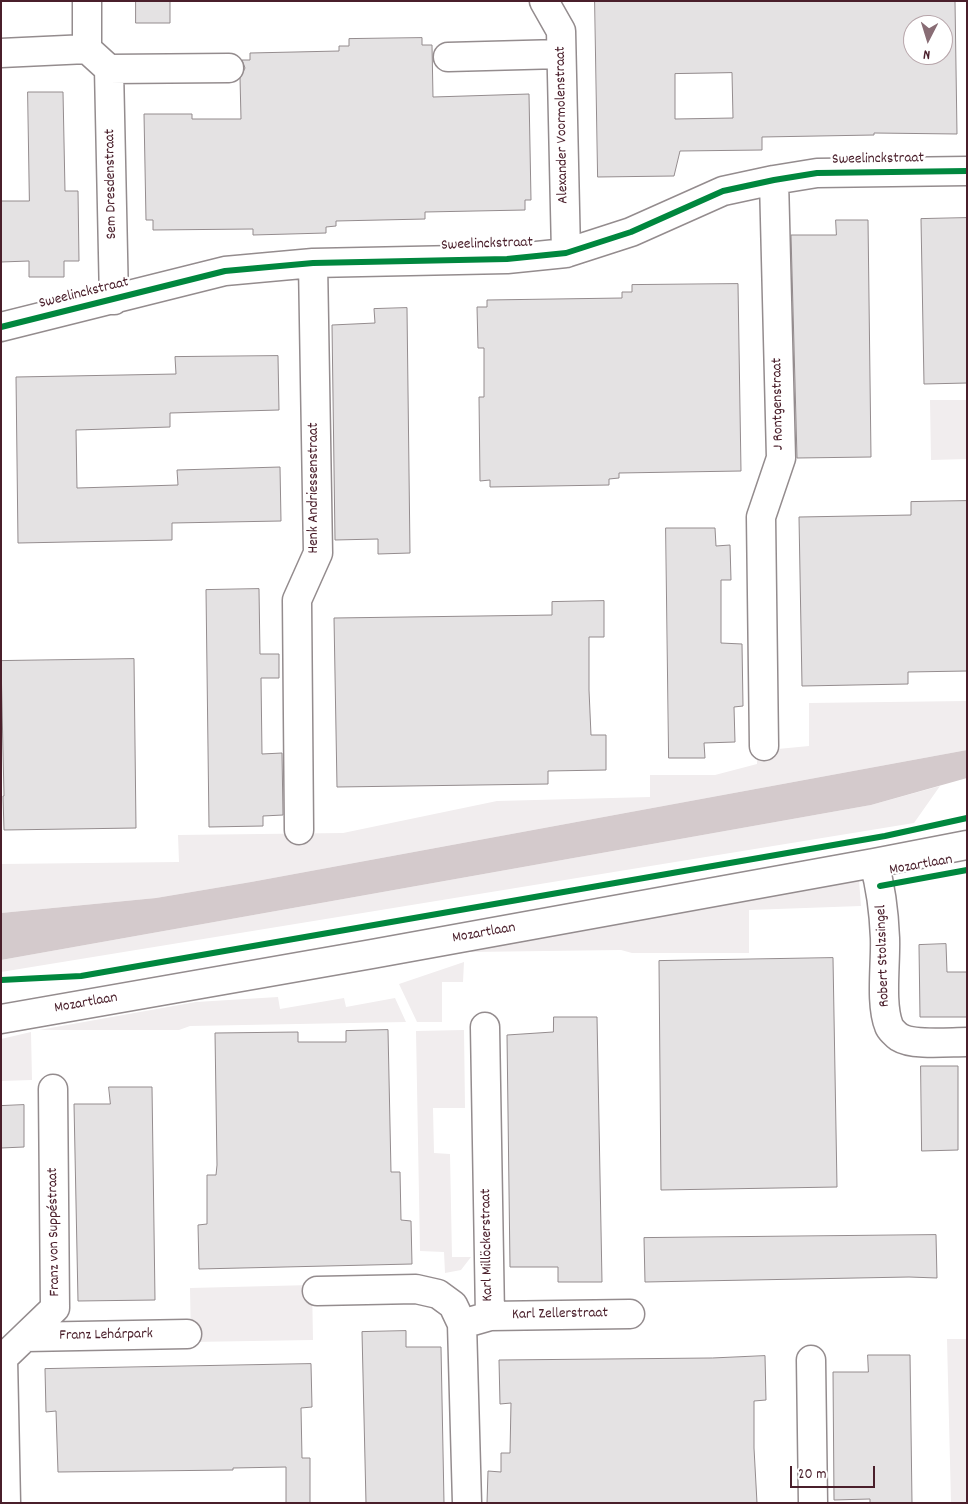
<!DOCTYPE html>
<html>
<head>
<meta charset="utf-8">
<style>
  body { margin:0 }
  #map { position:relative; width:968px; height:1504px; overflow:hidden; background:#fff; font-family:Dekko,sans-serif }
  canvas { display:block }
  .frame { position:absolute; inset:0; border:2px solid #4a1f2b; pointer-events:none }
  .north { position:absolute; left:903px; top:15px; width:50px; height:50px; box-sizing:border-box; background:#fff; border:1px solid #b7a5aa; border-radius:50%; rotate:185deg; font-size:14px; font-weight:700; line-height:20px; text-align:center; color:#4a1f2b }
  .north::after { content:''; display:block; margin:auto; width:18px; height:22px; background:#896d75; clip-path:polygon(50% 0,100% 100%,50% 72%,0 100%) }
  .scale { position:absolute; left:790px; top:1466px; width:85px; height:22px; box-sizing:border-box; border:2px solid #4a1f2b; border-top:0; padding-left:6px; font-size:15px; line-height:18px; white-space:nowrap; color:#4a1f2b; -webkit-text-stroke:4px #fff; paint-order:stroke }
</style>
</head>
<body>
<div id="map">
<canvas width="968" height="1504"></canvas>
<div class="frame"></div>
<div class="north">N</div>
<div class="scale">20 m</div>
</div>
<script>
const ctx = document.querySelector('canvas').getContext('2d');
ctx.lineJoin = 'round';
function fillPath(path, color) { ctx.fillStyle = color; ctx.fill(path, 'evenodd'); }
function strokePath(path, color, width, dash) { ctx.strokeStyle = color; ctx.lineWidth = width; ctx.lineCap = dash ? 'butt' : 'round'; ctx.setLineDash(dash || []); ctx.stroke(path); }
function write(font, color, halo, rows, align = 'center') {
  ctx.font = font + ' Dekko,sans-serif'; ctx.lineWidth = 4.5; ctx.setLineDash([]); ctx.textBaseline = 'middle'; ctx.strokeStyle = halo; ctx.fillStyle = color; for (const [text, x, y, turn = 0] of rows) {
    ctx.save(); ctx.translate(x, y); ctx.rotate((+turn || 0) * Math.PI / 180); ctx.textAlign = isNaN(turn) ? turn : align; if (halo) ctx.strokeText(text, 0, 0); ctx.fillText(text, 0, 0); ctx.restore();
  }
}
const built = new Path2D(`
  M 930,400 L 967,400 L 967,459 L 931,460 Z
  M 967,701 L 967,750 L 251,882 L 156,898 L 1,913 L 1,864 L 179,862 L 178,835 L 343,833 L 497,801 L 650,797 L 650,775 L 715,775 L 757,764 L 757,751 L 809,746 L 809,703 Z
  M 940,786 L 914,823 L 1,972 L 1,960 L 871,805 Z
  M 859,880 L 861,906 L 749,910 L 749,953 L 632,953 L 621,950 L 471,952 L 471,951 Z
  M 464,962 L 463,982 L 442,982 L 442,1022 L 417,1022 L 399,984 Z
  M 278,997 L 280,1009 L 344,998 L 346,1007 L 395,998 L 406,1022 L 190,1026 L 179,1030 L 39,1030 L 196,1002 Z
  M 464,1030 L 465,1108 L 433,1108 L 434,1153 L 450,1154 L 452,1257 L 471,1257 L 461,1270 L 445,1273 L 444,1252 L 420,1251 L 416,1031 Z
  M 31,1032 L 32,1080 L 1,1081 L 1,1039 Z
  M 312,1285 L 313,1340 L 191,1342 L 190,1288 Z
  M 947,1339 L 967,1339 L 967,1503 L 951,1503 Z`);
const water = new Path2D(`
  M 967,750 L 967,778 L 871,805 L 1,960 L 1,913 L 156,898 L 251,882 Z`);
const building = new Path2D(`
  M 136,1 L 170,1 L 170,23 L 136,23 Z
  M 595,1 L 955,1 L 957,134 L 874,133 L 874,135 L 762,137 L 762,150 L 680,151 L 674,176 L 598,177 ZM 913,25 L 943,25 L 943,55 L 913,55 ZM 732,73 L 733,118 L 675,119 L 675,74 Z
  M 422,38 L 422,45 L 432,45 L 433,97 L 529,94 L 531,200 L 525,200 L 525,210 L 425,212 L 425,219 L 336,221 L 336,226 L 326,227 L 326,233 L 253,235 L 253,229 L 153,230 L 153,220 L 146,220 L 144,114 L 192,114 L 192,119 L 241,119 L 240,78 L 245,68 L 242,60 L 250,60 L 250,53 L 339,51 L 339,46 L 349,46 L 349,39 Z
  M 28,92 L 63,92 L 65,191 L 78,191 L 79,261 L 64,261 L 64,277 L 29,277 L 29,261 L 1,262 L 1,201 L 29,201 Z
  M 967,218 L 967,383 L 924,384 L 921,219 Z
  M 836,220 L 868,220 L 871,457 L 797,458 L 791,235 L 836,235 Z
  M 738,284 L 741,471 L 619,473 L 619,478 L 609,479 L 609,485 L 490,487 L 490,480 L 480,481 L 479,397 L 484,397 L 484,348 L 478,348 L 477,307 L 487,307 L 487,300 L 622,298 L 622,292 L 632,292 L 632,285 Z
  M 407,308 L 410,553 L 378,554 L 378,539 L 335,540 L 332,325 L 375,323 L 374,309 Z
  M 278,356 L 279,410 L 170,413 L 170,427 L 76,430 L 77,488 L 178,485 L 177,470 L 280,467 L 281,521 L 172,523 L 172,540 L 18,543 L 16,377 L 176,374 L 175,357 Z
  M 967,501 L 967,671 L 908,672 L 908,684 L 802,686 L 799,517 L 911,515 L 911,502 Z
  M 666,528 L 715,528 L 716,546 L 730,545 L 731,580 L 721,580 L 721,643 L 742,644 L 743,706 L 734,707 L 735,742 L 704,743 L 705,758 L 669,758 Z
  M 259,589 L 260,654 L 279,654 L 279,678 L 261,678 L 262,754 L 282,753 L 283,815 L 263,816 L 263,826 L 209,827 L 206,590 Z
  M 604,601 L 604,637 L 589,637 L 589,690 L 591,735 L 606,735 L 606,770 L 548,771 L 548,784 L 337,787 L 334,618 L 552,615 L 552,602 Z
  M 134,659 L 136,828 L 4,830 L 3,796 L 4,796 L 1,661 Z
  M 946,944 L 947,972 L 967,972 L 967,1017 L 920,1017 L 919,945 Z
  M 833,958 L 837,1187 L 661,1190 L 659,961 Z
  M 554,1017 L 597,1017 L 602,1282 L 558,1282 L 558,1267 L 510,1267 L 507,1035 L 553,1032 Z
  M 388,1030 L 391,1172 L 400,1172 L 401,1220 L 411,1221 L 412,1264 L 199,1269 L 198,1225 L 207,1224 L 207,1175 L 216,1175 L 217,1165 L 215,1033 L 298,1032 L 298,1042 L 346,1042 L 346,1031 Z
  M 921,1066 L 958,1066 L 958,1150 L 922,1151 Z
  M 109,1087 L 152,1087 L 155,1300 L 78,1301 L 74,1104 L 110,1104 Z
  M 24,1105 L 24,1147 L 1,1148 L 1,1106 Z
  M 936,1235 L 937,1278 L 909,1277 L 645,1282 L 644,1238 Z
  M 406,1331 L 406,1347 L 441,1347 L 444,1503 L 366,1503 L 362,1332 Z
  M 868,1355 L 910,1355 L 912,1503 L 870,1503 L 870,1499 L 834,1500 L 833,1372 L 868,1372 Z
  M 765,1356 L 766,1400 L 754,1401 L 754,1448 L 757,1503 L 487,1503 L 488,1471 L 501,1472 L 501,1453 L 510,1453 L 511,1403 L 500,1404 L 499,1360 L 712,1358 Z
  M 311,1364 L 312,1407 L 301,1408 L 302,1458 L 310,1458 L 310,1503 L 286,1503 L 286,1467 L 233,1468 L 233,1470 L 58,1472 L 56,1411 L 46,1412 L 45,1369 Z`);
const minor = new Path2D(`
  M 87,1 L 87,49 L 109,69 L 114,300
  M 544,1 L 561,31 L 566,253
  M 1,53 L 87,49
  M 448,57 L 561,54
  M 109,69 L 229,68
  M 1,327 L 225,271 L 313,263 L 507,259 L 566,253 L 631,232 L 723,191 L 774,180 L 817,173 L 967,171
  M 764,746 L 761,517 L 781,458 L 774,180
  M 299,830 L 297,600 L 318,553 L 313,263
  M 874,863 C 881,888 884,913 885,938 C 886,963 880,1004 889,1026 C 890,1029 896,1035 899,1037 C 913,1046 949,1042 967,1042
  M 1,1019 L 372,954 L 874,863 L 967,845
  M 485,1027 L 490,1316
  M 317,1291 L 416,1289 L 438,1294 L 453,1305 L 462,1324
  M 25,1337 L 187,1334
  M 811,1360 L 813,1503
  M 6,1503 L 3,1358 L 55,1308 L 53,1089
  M 467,1503 L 462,1324 L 490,1316 L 630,1314`);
const cycleway = new Path2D(`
  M 1,327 L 225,271 L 313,263 L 507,259 L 566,253 L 631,232 L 723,191 L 774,180 L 817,173 L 967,171
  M 880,886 L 967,870
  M 1,980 L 81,976 L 885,836 L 967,818`);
const streetNames = [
  ["Alexander Voormolenstraat",563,125,-91],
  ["Sweelinckstraat",878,160,-1],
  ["Sem Dresdenstraat",112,184,-91],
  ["Sweelinckstraat",487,245,-2],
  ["Sweelinckstraat",84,294,-14],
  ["J Rontgenstraat",779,404,-91],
  ["Henk Andriessenstraat",315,488,-90],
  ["Mozartlaan",921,866,-10],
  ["Mozartlaan",484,934,-10],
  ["Robert Stolzsingel",884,956,-92],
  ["Mozartlaan",86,1004,-10],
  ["Franz von Suppéstraat",55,1232,-91],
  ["Karl Millöckerstraat",488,1245,-91],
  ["Karl Zellerstraat",560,1315,-1],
  ["Franz Lehárpark",106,1336,-1]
];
fillPath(built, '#f1edee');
fillPath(water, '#d4cacc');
fillPath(building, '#e4e2e3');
strokePath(building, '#948c8e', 1);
strokePath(minor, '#948c8e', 31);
strokePath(minor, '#fff', 28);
strokePath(cycleway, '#00873e', 6);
write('15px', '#4a1f2b', '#fff', streetNames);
</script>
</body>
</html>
